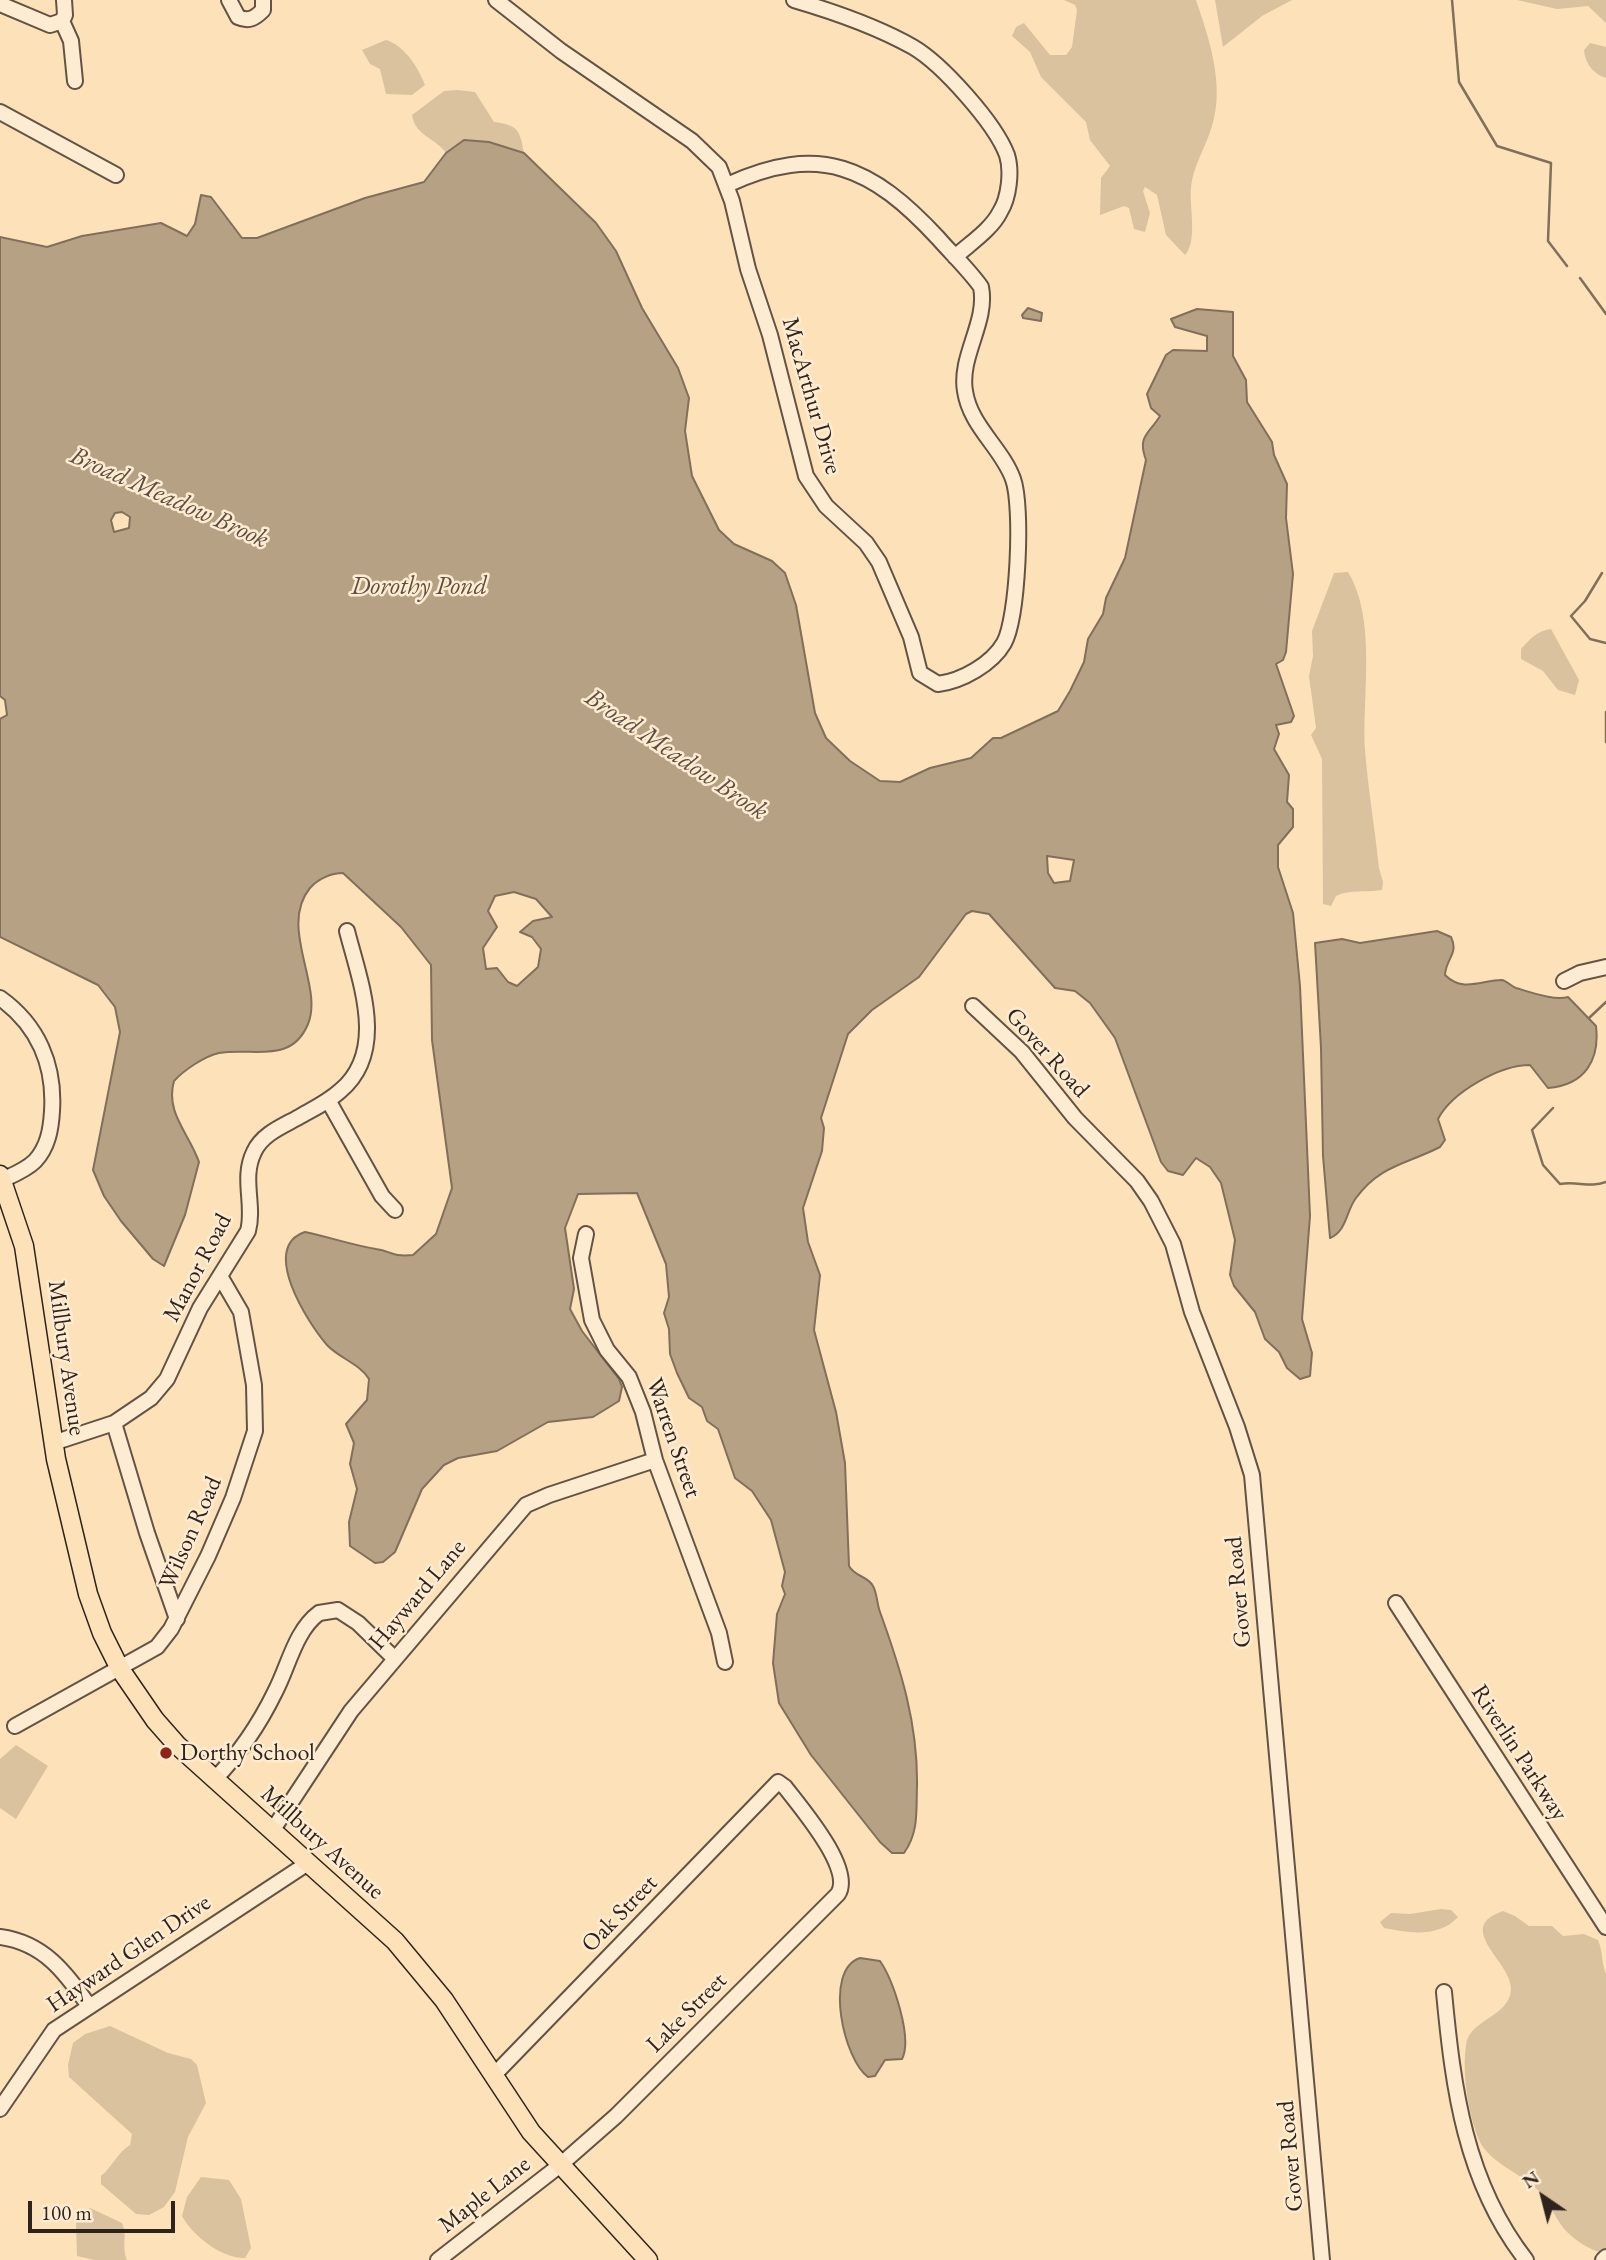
<!DOCTYPE html>
<html>
<head>
<meta charset="utf-8">
<style>
  body { margin:0 }
  #map { position:relative; width:1606px; height:2260px; overflow:hidden; background:#fde2b9; font-family:"EB Garamond",serif }
  canvas { display:block }
  .north { position:absolute; left:1508px; top:2162px; width:70px; height:70px; -webkit-text-stroke:5px #feecd2; paint-order:stroke; rotate:325deg; font-size:19px; font-weight:700; line-height:28px; text-align:center; color:#2f231e }
  .north::after { content:''; display:block; margin:auto; width:24px; height:32px; background:#2f231e; clip-path:polygon(50% 0,100% 100%,50% 72%,0 100%) }
  .scale { position:absolute; left:28px; top:2201px; width:147px; height:32px; box-sizing:border-box; border:4px solid #2f231e; border-top:0; padding-left:9px; font-size:21px; line-height:24px; white-space:nowrap; color:#2f231e; -webkit-text-stroke:5px #feecd2; paint-order:stroke }
</style>
</head>
<body>
<div id="map">
<canvas width="1606" height="2260"></canvas>
<div class="north">N</div>
<div class="scale">100 m</div>
</div>
<script>
const ctx = document.querySelector('canvas').getContext('2d');
ctx.lineJoin = 'round';
function fillPath(path, color) { ctx.fillStyle = color; ctx.fill(path, 'evenodd'); }
function strokePath(path, color, width, dash) { ctx.strokeStyle = color; ctx.lineWidth = width; ctx.lineCap = dash ? 'butt' : 'round'; ctx.setLineDash(dash || []); ctx.stroke(path); }
function write(font, color, halo, rows, align = 'center') {
  ctx.font = font + ' "EB Garamond",serif'; ctx.lineWidth = 5; ctx.setLineDash([]); ctx.textBaseline = 'middle'; ctx.strokeStyle = halo; ctx.fillStyle = color; for (const [text, x, y, turn = 0] of rows) {
    ctx.save(); ctx.translate(x, y); ctx.rotate((+turn || 0) * Math.PI / 180); ctx.textAlign = isNaN(turn) ? turn : align; if (halo) ctx.strokeText(text, 0, 0); ctx.fillText(text, 0, 0); ctx.restore();
  }
}
const green = new Path2D(`
  M 1064,0 L 1196,0 C 1209,38 1225,85 1212,126 C 1206,147 1193,166 1191,187 C 1189,206 1198,241 1185,255 L 1166,235 L 1157,195 L 1145,187 L 1143,191 L 1150,213 L 1145,232 L 1134,229 L 1129,208 L 1124,206 L 1100,215 L 1101,178 L 1110,166 L 1090,140 L 1086,122 L 1041,77 L 1030,52 L 1012,36 L 1016,27 L 1024,23 L 1050,55 L 1066,55 L 1072,47 L 1077,10 L 1075,5 Z
  M 1215,0 L 1292,0 L 1262,16 L 1223,47 Z
  M 1517,0 L 1606,0 L 1606,23 L 1588,6 L 1557,9 Z
  M 386,40 C 405,46 418,67 425,85 L 412,95 L 386,94 L 380,69 L 370,64 L 362,50 Z
  M 1590,43 L 1606,47 L 1606,78 C 1593,74 1585,63 1584,50 Z
  M 458,90 L 475,92 L 494,122 C 518,125 520,130 524,153 C 518,150 515,152 508,150 C 477,141 475,133 446,153 C 436,138 415,136 412,115 L 444,91 Z
  M 1348,572 C 1377,620 1362,696 1365,750 C 1368,789 1375,829 1379,868 L 1383,882 L 1382,890 C 1365,893 1351,889 1336,896 L 1331,906 L 1323,904 L 1322,759 L 1311,735 L 1316,728 L 1309,676 L 1313,656 L 1312,631 L 1334,573 Z
  M 1551,629 L 1579,680 L 1575,695 L 1558,690 L 1543,671 L 1521,659 L 1521,649 C 1530,639 1537,631 1551,629 Z
  M 16,1745 L 48,1766 L 16,1819 L 0,1808 L 0,1759 Z
  M 1441,1909 L 1451,1910 L 1458,1917 C 1439,1938 1409,1933 1384,1928 L 1380,1922 L 1391,1913 L 1410,1914 Z
  M 1503,1911 L 1515,1916 L 1529,1926 L 1552,1926 L 1563,1936 L 1584,1934 L 1598,1940 C 1603,1951 1601,1962 1606,1974 L 1606,2249 L 1603,2253 C 1591,2251 1575,2240 1567,2232 C 1555,2220 1551,2203 1540,2192 C 1523,2174 1489,2163 1479,2140 C 1468,2113 1462,2074 1466,2045 C 1469,2019 1510,2017 1511,1989 C 1512,1962 1453,1928 1503,1911 Z
  M 110,2026 L 168,2053 L 191,2059 L 197,2065 L 206,2103 L 188,2137 L 175,2192 L 164,2207 L 149,2215 L 136,2214 L 101,2184 L 101,2176 C 113,2166 117,2153 130,2145 L 132,2134 L 69,2077 L 68,2065 L 73,2043 L 85,2034 Z
  M 201,2177 L 229,2180 L 241,2199 L 251,2248 L 245,2258 C 222,2259 192,2235 182,2216 L 187,2197 Z
  M 90,2208 L 122,2223 C 128,2236 121,2246 127,2260 L 94,2260 L 77,2256 L 76,2222 L 81,2210 Z`);
const water = new Path2D(`
  M 464,140 L 489,142 L 524,153 L 596,223 L 616,251 L 642,308 L 678,368 L 689,398 L 685,431 L 692,476 L 719,530 L 734,544 L 772,561 L 785,573 L 796,605 L 815,713 L 826,738 L 850,761 L 880,781 L 900,782 L 930,768 L 971,758 L 993,738 L 1001,738 L 1058,711 L 1070,691 L 1084,662 L 1088,639 L 1103,614 L 1106,598 L 1125,558 L 1146,460 C 1137,436 1149,434 1160,416 L 1151,408 L 1147,394 L 1166,355 L 1173,350 L 1207,351 L 1207,336 L 1175,327 L 1171,319 L 1197,309 L 1233,312 L 1233,356 L 1246,380 L 1247,402 L 1272,442 L 1274,455 L 1287,484 L 1286,518 L 1293,574 L 1286,652 L 1283,660 L 1276,664 L 1294,716 L 1291,722 L 1276,725 L 1279,734 L 1274,749 L 1289,775 L 1287,802 L 1293,809 L 1293,827 L 1278,845 L 1278,867 L 1293,913 L 1300,986 L 1310,1216 L 1302,1319 L 1312,1353 L 1310,1376 L 1300,1379 L 1287,1368 L 1279,1352 L 1265,1339 L 1255,1312 L 1234,1286 L 1230,1275 L 1235,1240 L 1221,1183 L 1210,1167 L 1196,1158 L 1183,1175 L 1168,1171 L 1161,1162 L 1115,1038 L 1090,1003 L 1075,991 L 1055,988 L 989,914 L 972,911 L 966,914 L 919,977 L 872,1010 L 848,1034 L 821,1118 L 824,1128 L 822,1151 L 803,1208 L 808,1242 L 820,1275 L 814,1330 L 836,1412 L 845,1463 L 849,1566 C 855,1577 868,1576 873,1586 C 877,1593 877,1604 880,1612 C 901,1670 918,1724 917,1786 C 916,1811 919,1832 904,1853 L 892,1853 L 880,1842 L 811,1755 L 779,1703 L 773,1663 L 777,1614 L 785,1594 L 782,1586 L 785,1572 L 771,1520 L 752,1491 L 735,1478 L 718,1429 L 707,1421 L 702,1407 L 689,1398 L 677,1373 L 670,1354 L 669,1329 L 664,1313 L 669,1297 L 666,1264 L 637,1193 L 578,1194 L 565,1228 L 574,1289 L 570,1309 L 582,1331 L 619,1379 L 622,1387 L 619,1401 L 593,1417 L 548,1422 L 497,1451 L 458,1458 L 444,1465 L 422,1489 L 395,1552 L 383,1562 L 375,1563 L 350,1546 L 349,1522 L 357,1489 L 350,1464 L 354,1443 L 346,1424 L 367,1400 L 369,1379 C 360,1364 339,1358 327,1345 C 308,1323 259,1247 305,1232 C 329,1237 352,1245 376,1249 C 392,1251 390,1257 413,1255 L 436,1234 L 452,1188 L 432,1040 L 431,965 L 401,927 L 343,873 C 331,873 318,879 310,888 C 278,927 324,986 308,1024 C 291,1065 253,1047 219,1053 C 205,1056 184,1070 174,1081 C 165,1113 189,1133 199,1162 L 185,1215 L 164,1266 L 153,1259 L 121,1221 L 104,1196 L 93,1170 L 120,1032 L 115,1007 L 98,985 L 0,937 L 0,719 L 7,715 L 5,700 L 0,696 L 0,237 L 47,247 L 82,236 L 161,223 L 187,236 L 195,224 L 201,195 L 211,197 L 242,238 L 257,238 L 365,198 L 424,182 L 446,153 ZM 122,512 L 130,517 L 129,528 L 114,532 L 111,520 L 115,513 ZM 1047,856 L 1074,860 L 1070,881 L 1054,883 L 1048,873 ZM 514,892 L 536,899 L 552,917 L 533,921 L 520,932 L 532,937 L 541,949 L 538,967 L 517,986 L 508,982 L 497,968 L 486,969 L 483,948 L 497,927 L 488,911 L 495,896 Z
  M 1028,308 L 1042,313 L 1041,321 L 1023,318 L 1022,315 Z
  M 1437,931 L 1451,937 C 1459,954 1446,958 1445,975 C 1463,993 1482,980 1502,980 C 1507,981 1511,986 1516,988 C 1530,992 1555,1001 1568,997 L 1596,1026 C 1600,1060 1585,1085 1548,1088 L 1530,1065 C 1500,1065 1452,1092 1438,1119 L 1445,1140 L 1440,1147 C 1407,1164 1380,1165 1356,1198 C 1346,1211 1347,1231 1330,1238 L 1323,1156 L 1321,1048 L 1315,943 L 1342,939 L 1360,943 Z
  M 860,1958 L 880,1961 C 893,1980 913,2038 902,2059 L 885,2060 L 875,2076 L 868,2077 C 844,2060 823,1970 860,1958 Z`);
const stream = new Path2D(`
  M 1452,0 L 1459,82 L 1497,146 L 1551,163 L 1548,241 L 1567,266
  M 1580,278 L 1606,314
  M 1602,573 L 1585,601 L 1571,616 L 1590,639 L 1606,643
  M 1606,712 L 1606,742
  M 1589,1018 L 1606,1002
  M 1553,1108 L 1532,1130 L 1543,1165 L 1560,1184 C 1577,1181 1590,1188 1606,1182`);
const minor = new Path2D(`
  M 64,0 L 65,15 L 62,21 L 71,41 L 75,81
  M 229,0 L 238,17 C 249,22 255,18 263,10 L 263,0
  M 496,0 L 561,51 L 692,141 L 719,167 L 732,201 L 748,269 L 770,335 L 806,476 L 826,506 L 866,543 L 879,562 L 911,637 L 920,673 L 938,684 C 962,681 992,664 1004,643 C 1018,618 1023,506 1013,479 C 1002,448 970,426 965,391 C 959,356 988,322 981,287 C 969,270 952,254 938,238 C 872,167 820,142 727,185
  M 794,0 C 835,12 876,26 913,47 C 942,64 995,123 1007,155 C 1012,171 1009,198 1000,212 C 991,230 969,244 955,257
  M 0,4 L 50,25 L 62,21
  M 0,112 L 116,175
  M 1564,981 L 1580,973 L 1606,967
  M 0,998 C 38,1025 55,1065 52,1111 C 51,1129 48,1147 35,1161 C 26,1170 13,1175 2,1180
  M 973,1006 L 1022,1052 L 1075,1118 L 1137,1181 L 1151,1201 L 1173,1244 L 1192,1312 L 1237,1427 L 1252,1475 L 1322,2260
  M 328,1100 L 382,1196 L 395,1210
  M 586,1234 L 581,1258 L 592,1320 L 607,1350 L 629,1377 L 643,1412 L 655,1460 L 719,1633 L 725,1662
  M 114,1423 L 147,1533 L 177,1619
  M 53,1443 L 114,1423 L 151,1398 L 167,1379 L 200,1308 L 248,1231 C 255,1205 241,1178 254,1152 C 262,1134 283,1126 299,1117 C 313,1109 328,1102 340,1091 C 388,1051 360,982 347,931
  M 1396,1603 L 1606,1927
  M 15,1726 L 157,1647 L 171,1629 L 208,1556 L 233,1498 L 255,1431 L 254,1385 L 241,1312 L 220,1276
  M 214,1780 C 240,1753 259,1725 275,1692 C 289,1665 295,1631 319,1613 L 338,1610 L 358,1623 L 395,1659
  M 272,1831 L 351,1711 L 526,1505 L 549,1495 L 655,1460
  M 0,1937 C 44,1943 65,1972 89,2006
  M 1444,1992 C 1453,2088 1465,2182 1526,2260
  M 0,2109 L 54,2030 L 308,1863
  M 438,2260 L 559,2166 L 616,2116 L 838,1894 C 854,1869 801,1808 785,1787 L 778,1782 L 493,2076
  M 1603,2260 L 1606,2257`);
const major = new Path2D(`
  M 0,1175 L 24,1246 L 56,1459 L 88,1594 L 102,1633 L 120,1669 L 155,1720 L 177,1745 L 395,1941 L 444,2000 L 531,2132 L 648,2260`);
const markers = [
  [166,1753,7,"#8f2418"]
];
const streetNames = [
  ["MacArthur Drive",811,396,74],
  ["Gover Road",1047,1053,48],
  ["Manor Road",198,1268,-62],
  ["Millbury Avenue",66,1358,82],
  ["Warren Street",673,1438,71],
  ["Wilson Road",191,1533,-66],
  ["Gover Road",1239,1592,-95],
  ["Hayward Lane",418,1595,-50],
  ["Riverlin Parkway",1519,1753,57],
  ["Millbury Avenue",322,1843,42],
  ["Oak Street",620,1914,-46],
  ["Hayward Glen Drive",129,1954,-34],
  ["Lake Street",687,2013,-45],
  ["Gover Road",1291,2156,-95],
  ["Maple Lane",485,2195,-38]
];
const poiNames = [
  ["Dorthy School",180,1753]
];
const waterNames = [
  ["Broad Meadow Brook",169,498,24],
  ["Dorothy Pond",419,587],
  ["Broad Meadow Brook",676,755,34]
];
fillPath(green, '#dac29f');
fillPath(water, '#b7a184');
strokePath(water, '#816f5b', 2);
strokePath(stream, '#816f5b', 2.5);
strokePath(minor, '#625345', 18);
strokePath(major, '#2f231e', 21);
strokePath(minor, '#feecd2', 14);
strokePath(major, '#fde2b9', 18);
for (const [x, y, r, color] of markers) { const dot = new Path2D(); dot.arc(x, y, r, 0, 2 * Math.PI); ctx.fillStyle = color; ctx.fill(dot); strokePath(dot, '#feecd2', 2.5); }
write('24px', '#2f231e', '#feecd2', streetNames);
write('24px', '#2f231e', '#feecd2', poiNames, 'left');
write('italic 26px', '#5f4f42', '#feecd2', waterNames);
</script>
</body>
</html>
